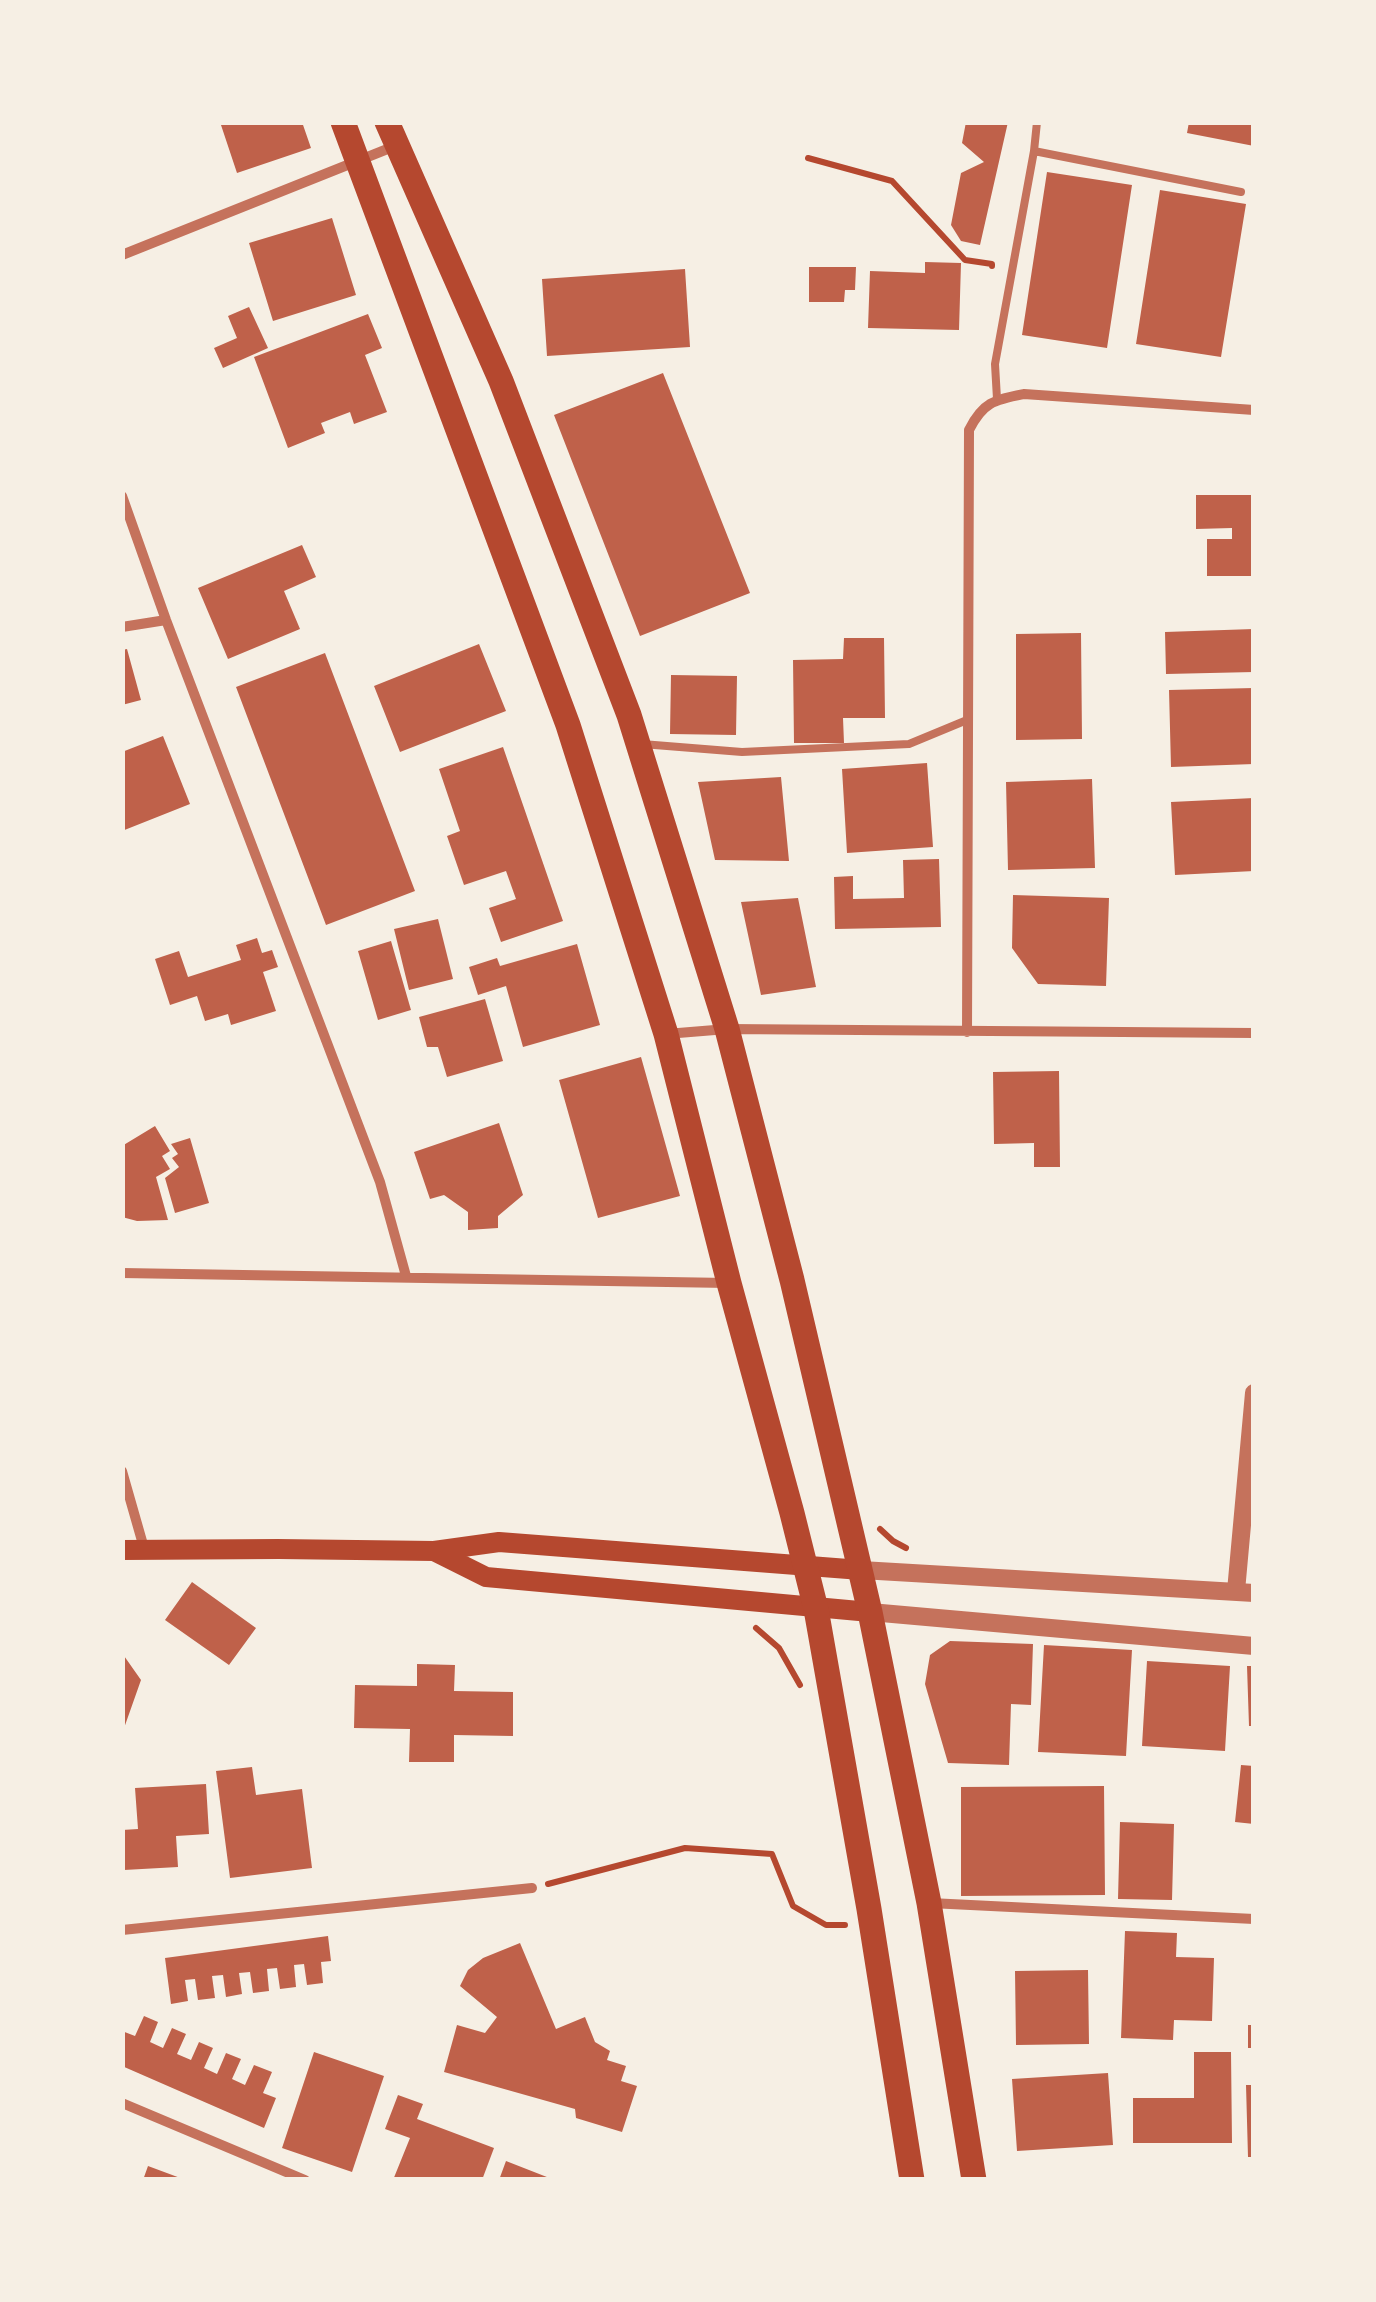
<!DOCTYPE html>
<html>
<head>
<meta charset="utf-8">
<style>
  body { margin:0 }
  #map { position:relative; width:1376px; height:2302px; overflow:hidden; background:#f6efe4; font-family:Lora,serif }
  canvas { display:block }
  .frame { position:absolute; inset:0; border:125px solid #f6efe4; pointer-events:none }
</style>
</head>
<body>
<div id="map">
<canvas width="1376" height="2302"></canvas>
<div class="frame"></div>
</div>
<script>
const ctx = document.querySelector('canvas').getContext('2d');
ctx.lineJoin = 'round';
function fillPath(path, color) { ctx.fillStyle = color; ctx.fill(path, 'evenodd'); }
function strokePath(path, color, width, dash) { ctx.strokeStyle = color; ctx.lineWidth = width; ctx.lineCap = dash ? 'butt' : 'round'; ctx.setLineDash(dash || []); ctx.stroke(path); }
const building = new Path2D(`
  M 220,122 L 302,122 L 311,148 L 237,173 Z
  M 966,122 L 1008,122 L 980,245 L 961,241 L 951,225 L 961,173 L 984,162 L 962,143 Z
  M 1189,122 L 1254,122 L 1254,146 L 1187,133 Z
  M 1047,172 L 1132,185 L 1107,348 L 1022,335 Z
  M 1160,190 L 1246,204 L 1221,357 L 1136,344 Z
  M 332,218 L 356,295 L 273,321 L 249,243 Z
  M 925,262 L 961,263 L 959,330 L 868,328 L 870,271 L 925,273 Z
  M 809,267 L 856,267 L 855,290 L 845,290 L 844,302 L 809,302 Z
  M 685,269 L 690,347 L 547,356 L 542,279 Z
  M 249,307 L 268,348 L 223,368 L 214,348 L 237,338 L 228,316 Z
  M 368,314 L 382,348 L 365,355 L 387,412 L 354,424 L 350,412 L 321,423 L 325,433 L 288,448 L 254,357 Z
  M 663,373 L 750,593 L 640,636 L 554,415 Z
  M 1196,495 L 1254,495 L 1254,576 L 1207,576 L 1207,539 L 1232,539 L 1232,528 L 1196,529 Z
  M 302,545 L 316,577 L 284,591 L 300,629 L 228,659 L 198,588 Z
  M 1254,629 L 1254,672 L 1166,674 L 1165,632 Z
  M 1081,633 L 1082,739 L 1016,740 L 1016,634 Z
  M 844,638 L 884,638 L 885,718 L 843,718 L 844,743 L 794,743 L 793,660 L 843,659 Z
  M 479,644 L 506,711 L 400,752 L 374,686 Z
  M 127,649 L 141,700 L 122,705 L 122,650 Z
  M 325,653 L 415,891 L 326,925 L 236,687 Z
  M 671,675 L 737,676 L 736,735 L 670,734 Z
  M 1254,688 L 1254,764 L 1171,767 L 1169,690 Z
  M 163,736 L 190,804 L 122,831 L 122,752 Z
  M 503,747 L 563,921 L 501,942 L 489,908 L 516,899 L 506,871 L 464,885 L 447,836 L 460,831 L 439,769 Z
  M 927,763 L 933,847 L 847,853 L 842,769 Z
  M 781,777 L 789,861 L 715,860 L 698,782 Z
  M 1092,779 L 1095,868 L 1008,870 L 1006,782 Z
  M 1254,798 L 1254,871 L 1175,875 L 1171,802 Z
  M 939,859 L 941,927 L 835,929 L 834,877 L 853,876 L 853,899 L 904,898 L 903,860 Z
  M 1013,895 L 1109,898 L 1106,986 L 1038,984 L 1012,948 Z
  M 798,898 L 816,987 L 761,995 L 741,902 Z
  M 438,919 L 453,979 L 409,990 L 394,929 Z
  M 257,938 L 262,953 L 272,950 L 278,967 L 263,972 L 276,1011 L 231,1025 L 228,1014 L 205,1021 L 197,996 L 170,1005 L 155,959 L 179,951 L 188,977 L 241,960 L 236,945 Z
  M 391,941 L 411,1010 L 378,1020 L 358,951 Z
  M 577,944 L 600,1025 L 523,1047 L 506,986 L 478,995 L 469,967 L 497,958 L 500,966 Z
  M 485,999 L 503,1061 L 447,1077 L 438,1047 L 427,1047 L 419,1017 Z
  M 641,1057 L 680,1196 L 598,1218 L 559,1080 Z
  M 1059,1071 L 1060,1167 L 1034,1167 L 1034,1143 L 994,1144 L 993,1072 Z
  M 499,1123 L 523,1195 L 498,1216 L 498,1228 L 468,1230 L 468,1212 L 444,1195 L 430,1199 L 414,1152 Z
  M 155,1126 L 170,1151 L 162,1156 L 170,1169 L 156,1177 L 168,1220 L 137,1221 L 122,1217 L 122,1146 Z
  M 190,1138 L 209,1203 L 175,1213 L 165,1178 L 179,1167 L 172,1158 L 178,1154 L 171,1144 Z
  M 192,1582 L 256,1628 L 229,1665 L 165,1620 Z
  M 950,1641 L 1033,1644 L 1031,1705 L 1011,1704 L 1009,1765 L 948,1763 L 925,1684 L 930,1655 Z
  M 1044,1645 L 1132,1650 L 1126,1756 L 1038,1752 Z
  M 122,1653 L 141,1680 L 123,1731 L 122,1731 Z
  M 1147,1661 L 1230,1666 L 1225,1751 L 1142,1746 Z
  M 417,1664 L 455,1665 L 454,1691 L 513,1692 L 513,1736 L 454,1735 L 454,1762 L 409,1762 L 410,1729 L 354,1728 L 355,1685 L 417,1686 Z
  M 1247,1666 L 1254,1666 L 1254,1726 L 1249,1726 Z
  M 1241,1765 L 1254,1766 L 1254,1824 L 1235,1822 Z
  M 252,1767 L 256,1795 L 302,1789 L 312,1868 L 230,1878 L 216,1771 Z
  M 206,1784 L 209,1834 L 176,1836 L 178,1867 L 124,1870 L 122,1830 L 138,1829 L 135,1788 Z
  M 1104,1786 L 1105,1895 L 961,1896 L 961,1787 Z
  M 1120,1822 L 1174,1824 L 1172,1900 L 1118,1899 Z
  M 1125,1931 L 1177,1933 L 1176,1957 L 1214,1958 L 1212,2021 L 1174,2020 L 1173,2040 L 1121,2038 Z
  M 328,1936 L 331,1961 L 321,1962 L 323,1983 L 307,1985 L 304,1964 L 294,1965 L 296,1987 L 280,1989 L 277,1968 L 267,1969 L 269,1991 L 253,1993 L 250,1972 L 239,1973 L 242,1994 L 226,1997 L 223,1975 L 212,1976 L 215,1998 L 198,2000 L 195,1979 L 185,1980 L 188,2001 L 171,2004 L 165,1958 Z
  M 520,1943 L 556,2029 L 585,2017 L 595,2042 L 610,2051 L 607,2060 L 626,2066 L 621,2081 L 637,2086 L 622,2132 L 576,2118 L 575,2109 L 444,2072 L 457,2025 L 485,2033 L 497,2017 L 460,1986 L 468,1970 L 483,1958 Z
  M 1088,1970 L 1089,2044 L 1016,2045 L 1015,1971 Z
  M 144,2016 L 158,2022 L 150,2042 L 163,2048 L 172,2028 L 186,2034 L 177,2054 L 191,2060 L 199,2042 L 213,2048 L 204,2068 L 217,2074 L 226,2053 L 241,2059 L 232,2079 L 245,2085 L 254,2065 L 272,2072 L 263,2093 L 276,2098 L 264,2128 L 122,2066 L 122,2031 L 135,2036 Z
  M 1248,2025 L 1254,2025 L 1254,2048 L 1248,2048 Z
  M 314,2052 L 384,2076 L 352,2172 L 282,2148 Z
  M 1194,2052 L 1231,2052 L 1232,2143 L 1133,2143 L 1133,2098 L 1194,2098 Z
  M 1108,2073 L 1113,2145 L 1017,2151 L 1012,2079 Z
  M 1246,2085 L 1254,2085 L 1254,2157 L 1248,2157 Z
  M 398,2095 L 423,2104 L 417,2119 L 494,2148 L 482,2180 L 393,2180 L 410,2138 L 385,2129 Z
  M 506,2161 L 552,2179 L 552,2180 L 499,2180 Z
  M 148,2166 L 183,2179 L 183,2180 L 143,2180 Z`);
const path = new Path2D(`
  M 808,158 L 892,181 L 965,260 L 992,264 L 992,266
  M 880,1529 L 893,1541 L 906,1548
  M 756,1628 L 779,1648 L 800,1685
  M 548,1884 L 685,1848 L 772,1854 L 793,1906 L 826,1925 L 845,1925`);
const service = new Path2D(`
  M 1034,151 L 1241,192
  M 997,399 L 995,364 L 1034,151 L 1037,122
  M 642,744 L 742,752 L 909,744 L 967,720`);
const minor = new Path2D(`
  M 122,255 L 395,146
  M 122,496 L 166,620 L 380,1182 L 406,1276
  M 122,627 L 166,620
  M 967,1032 L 969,430 C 983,402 994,400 1024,394 L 1254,410
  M 666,1034 L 727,1029 L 1254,1033
  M 122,1273 L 728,1283
  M 122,1471 L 144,1548
  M 930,1903 L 1254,1919
  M 122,1930 L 532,1888
  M 122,2103 L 305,2180`);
const tertiary = new Path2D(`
  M 861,1570 L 1254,1593
  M 1236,1591 L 1254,1393
  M 870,1612 L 1254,1646`);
const secondary = new Path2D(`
  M 122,1550 L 278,1549 L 434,1551 L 499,1542 L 861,1570
  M 434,1551 L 486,1577 L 870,1612`);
const primary = new Path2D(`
  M 343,122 L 568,725 L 666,1034 L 729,1283 L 792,1513 L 816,1609 L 869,1909 L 912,2180
  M 387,122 L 501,381 L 629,715 L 727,1029 L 792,1280 L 870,1612 L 929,1903 L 974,2180`);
fillPath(building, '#bf614a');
strokePath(path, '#b5482f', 6);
strokePath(service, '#c5725c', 8);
strokePath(minor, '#c5725c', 10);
strokePath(tertiary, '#c5725c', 18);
strokePath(secondary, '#b5482f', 20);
strokePath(primary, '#b5482f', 25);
</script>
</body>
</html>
